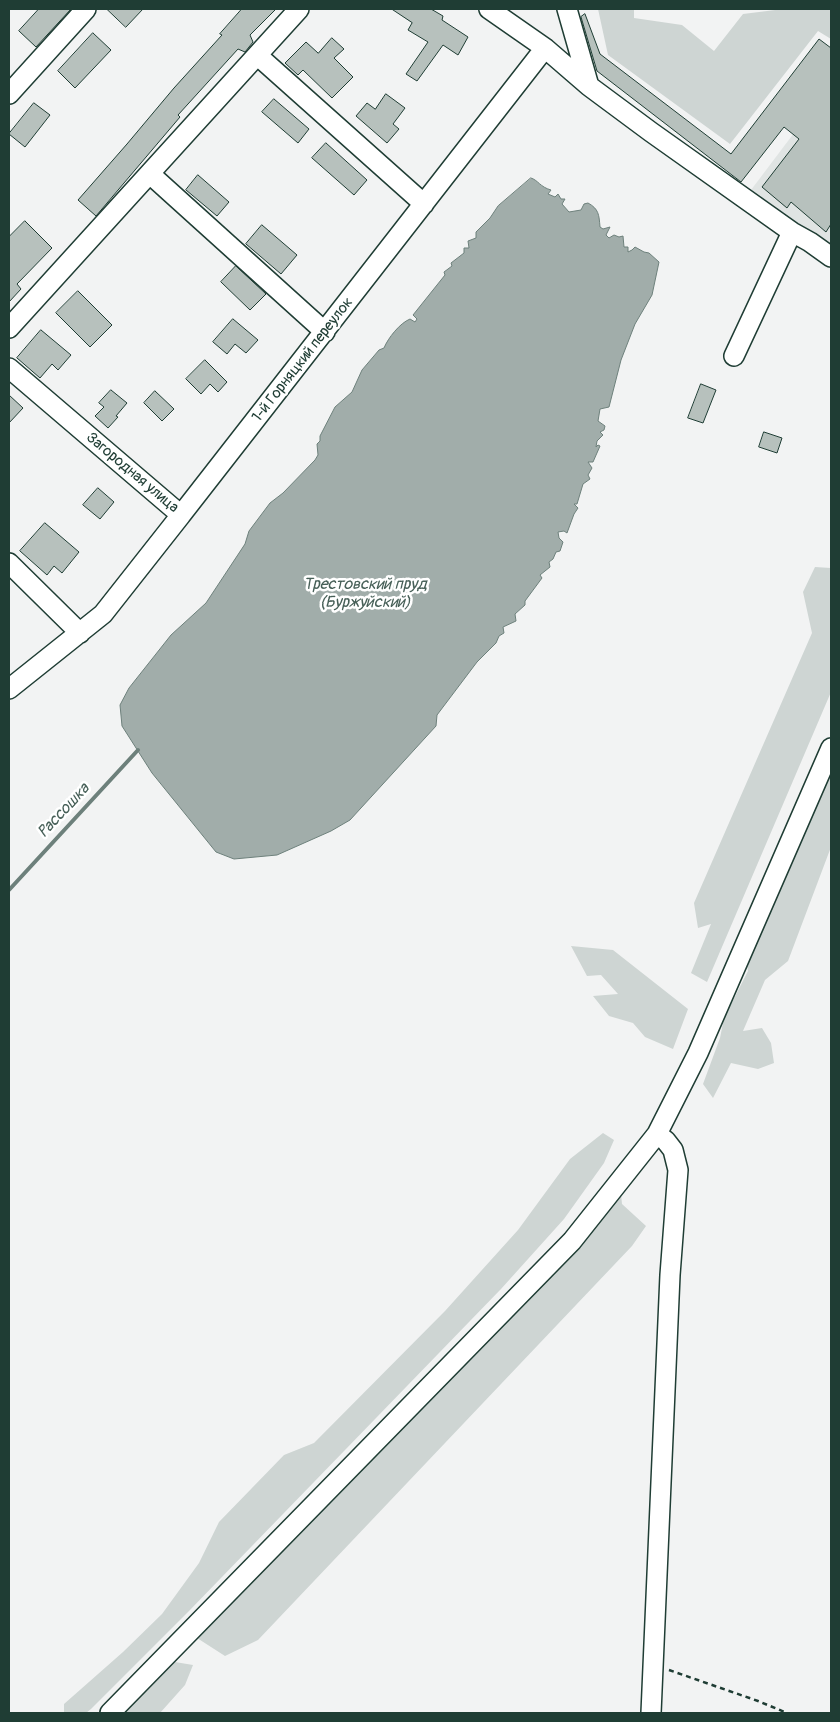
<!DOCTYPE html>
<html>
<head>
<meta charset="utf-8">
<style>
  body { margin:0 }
  #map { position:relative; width:840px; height:1722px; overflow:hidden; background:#f2f3f3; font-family:Pangolin,sans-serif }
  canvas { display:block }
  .frame { position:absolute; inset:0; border:10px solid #1f3d34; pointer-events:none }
</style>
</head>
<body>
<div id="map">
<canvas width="840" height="1722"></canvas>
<div class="frame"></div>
</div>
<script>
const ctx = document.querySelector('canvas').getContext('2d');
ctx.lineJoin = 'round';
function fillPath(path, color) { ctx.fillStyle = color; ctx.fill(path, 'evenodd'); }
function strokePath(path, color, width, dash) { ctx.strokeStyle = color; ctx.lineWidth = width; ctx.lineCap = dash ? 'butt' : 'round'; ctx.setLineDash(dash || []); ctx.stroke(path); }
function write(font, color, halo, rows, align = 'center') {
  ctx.font = font + ' Pangolin,sans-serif'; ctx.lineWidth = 5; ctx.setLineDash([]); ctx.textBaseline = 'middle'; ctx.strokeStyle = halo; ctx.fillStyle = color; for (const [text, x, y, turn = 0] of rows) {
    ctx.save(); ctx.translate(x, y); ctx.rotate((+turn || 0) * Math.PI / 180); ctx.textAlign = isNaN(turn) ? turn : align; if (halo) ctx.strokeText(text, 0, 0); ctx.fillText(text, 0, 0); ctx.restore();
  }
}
const built = new Path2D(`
  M 831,84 L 831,248 L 751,190 Z`);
const green = new Path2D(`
  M 598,9 L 634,9 L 634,18 L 682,25 L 714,51 L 743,14 L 783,9 L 831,9 L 831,39 L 818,31 L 730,144 L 608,55 Z
  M 815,567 L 831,568 L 831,692 L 707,982 L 691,973 L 711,924 L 698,928 L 694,903 L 812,633 L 803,592 Z
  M 831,755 L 831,847 L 788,961 L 765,980 L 743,1031 L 762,1028 L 771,1043 L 774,1063 L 758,1069 L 731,1063 L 713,1098 L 703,1084 L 720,1038 L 724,1018 L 748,971 L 745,954 Z
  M 571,946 L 613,950 L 688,1009 L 673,1049 L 645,1037 L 633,1023 L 609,1016 L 593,996 L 618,994 L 601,975 L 587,976 Z
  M 603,1133 L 614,1140 L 604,1163 L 564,1219 L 501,1289 L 189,1611 L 91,1709 L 86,1713 L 64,1713 L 64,1704 L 123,1652 L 162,1614 L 199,1563 L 219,1522 L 284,1455 L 314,1443 L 445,1311 L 518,1230 L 570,1159 Z
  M 620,1184 L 622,1204 L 646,1226 L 632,1246 L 258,1640 L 225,1656 L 197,1638 L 584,1229 Z
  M 175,1662 L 193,1665 L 185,1685 L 160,1713 L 123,1713 L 149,1683 Z`);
const water = new Path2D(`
  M 531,178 C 538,180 540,187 551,190 L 548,194 L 555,197 L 558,194 L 561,199 L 565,199 L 562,204 L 569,212 L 581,210 L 584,204 L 588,203 C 599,209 599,215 600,227 L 603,229 L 610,227 L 606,235 L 609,238 L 614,235 L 619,237 L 623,236 L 624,247 L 628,247 L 628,252 L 632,250 L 635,247 L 644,252 L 649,253 L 659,262 L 652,295 L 635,324 L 621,360 L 609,407 L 600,409 L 598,421 L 605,426 L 604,430 L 600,432 L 603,435 L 597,441 L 596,447 L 598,445 L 600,446 L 593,462 L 588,462 L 592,468 L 588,475 L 590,479 L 583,484 L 577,504 L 574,504 L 578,508 L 574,514 L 567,533 L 564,531 L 558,532 L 559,538 L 563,542 L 560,551 L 556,552 L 553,559 L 549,562 L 550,567 L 540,575 L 542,578 L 525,601 L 525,605 L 515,614 L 516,621 L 503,627 L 504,633 L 499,636 L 496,643 L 477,662 L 437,715 L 436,726 L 350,820 L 331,831 L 277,855 L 234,859 L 216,852 L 152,773 L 122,726 L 120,705 L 129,688 L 171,635 L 206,603 L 245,544 L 249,531 L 270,503 L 283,493 L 315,460 L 318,455 L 317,444 L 320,441 L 320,436 L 335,407 L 352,392 L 362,370 L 379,350 L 384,348 C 388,338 400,323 410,319 L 415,322 L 417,319 L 413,315 L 445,275 L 444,272 L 452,266 L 451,263 L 464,253 L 464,248 L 469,248 L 468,241 L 476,238 L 476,232 L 490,218 L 498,206 Z`);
const stream = new Path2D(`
  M 9,890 L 138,750`);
const building = new Path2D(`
  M 39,9 L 71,9 L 36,47 L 19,31 Z
  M 107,9 L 143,9 L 126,27 Z
  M 242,9 L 276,9 L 250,35 L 253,42 L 245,52 L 238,49 L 178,115 L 180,117 L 96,216 L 78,200 L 127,144 L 174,88 L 222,35 L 220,34 Z
  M 392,9 L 431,9 L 443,16 L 442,20 L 468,37 L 458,55 L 443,45 L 417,81 L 406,74 L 428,42 L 408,30 L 412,23 Z
  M 585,14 L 600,54 L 731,154 L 819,39 L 831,48 L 831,224 L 826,232 L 791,202 L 787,208 L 762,187 L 799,139 L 784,127 L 741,182 L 597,71 L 581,17 Z
  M 93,33 L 111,50 L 75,88 L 58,71 Z
  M 332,38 L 344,49 L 334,58 L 353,77 L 332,98 L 303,70 L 298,75 L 285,63 L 306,42 L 318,53 Z
  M 386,94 L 405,108 L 393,124 L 399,129 L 387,143 L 356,116 L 367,103 L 375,109 Z
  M 274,99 L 309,129 L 298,143 L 262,112 Z
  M 34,103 L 50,115 L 25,147 L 9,134 Z
  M 326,143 L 367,180 L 354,195 L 312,158 Z
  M 198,175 L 229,202 L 217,216 L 186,190 Z
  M 25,221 L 52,248 L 17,284 L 21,289 L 9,302 L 9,237 Z
  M 262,225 L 297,255 L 281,274 L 246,244 Z
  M 236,266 L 266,294 L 250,310 L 221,282 Z
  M 78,291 L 112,325 L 90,347 L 56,313 Z
  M 233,319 L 258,340 L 246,353 L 235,344 L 227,354 L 213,342 Z
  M 41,330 L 71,355 L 58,370 L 52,364 L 40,378 L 17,358 Z
  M 205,360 L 227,382 L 218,392 L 210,384 L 201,394 L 186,379 Z
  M 701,384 L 716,390 L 703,423 L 688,418 Z
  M 111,390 L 127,403 L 116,416 L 118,417 L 108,428 L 95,416 L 104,407 L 99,403 Z
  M 155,391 L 174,409 L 162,421 L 144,403 Z
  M 9,395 L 23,408 L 9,423 Z
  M 764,432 L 782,438 L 777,453 L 759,447 Z
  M 98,488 L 114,502 L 100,519 L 83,505 Z
  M 45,523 L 79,552 L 62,573 L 54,566 L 47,575 L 20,551 Z`);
const path = new Path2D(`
  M 669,1670 L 758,1701 L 787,1713`);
const minor = new Path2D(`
  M 489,9 L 545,48 L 589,86 L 651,132 L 792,232 L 810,242 L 831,257
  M 567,9 L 589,86
  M 257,55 L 424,204
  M 9,94 L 86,9
  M 150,174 L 325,332
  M 9,328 L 299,9
  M 734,356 L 792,232
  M 9,368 L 181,515 L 103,614 L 9,689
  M 181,515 L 545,48
  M 9,563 L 80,633
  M 110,1713 L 572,1241 L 657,1134 L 698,1053 L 831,748
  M 651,1713 L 670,1275 L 678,1170 L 673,1150 L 666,1141 L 657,1134`);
const streetNames = [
  ["1-й Горняцкий переулок",303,360,-52],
  ["Загородная улица",132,473,40]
];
const waterNames = [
  ["Трестовский пруд",365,585],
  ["(Буржуйский)",365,603],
  ["Рассошка",64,811,-47]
];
fillPath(built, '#e0e4e3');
fillPath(green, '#ced5d3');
fillPath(water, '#a1adaa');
strokePath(water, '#6d807b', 1);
strokePath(stream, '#6d807b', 4);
fillPath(building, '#b7c1bd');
strokePath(building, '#1f3d34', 1);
strokePath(minor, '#1f3d34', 22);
strokePath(path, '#1f3d34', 2.5, [5, 4]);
strokePath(minor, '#fff', 19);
write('15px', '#1f3d34', '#fff', streetNames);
write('italic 16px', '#465f57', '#fff', waterNames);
</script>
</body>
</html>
